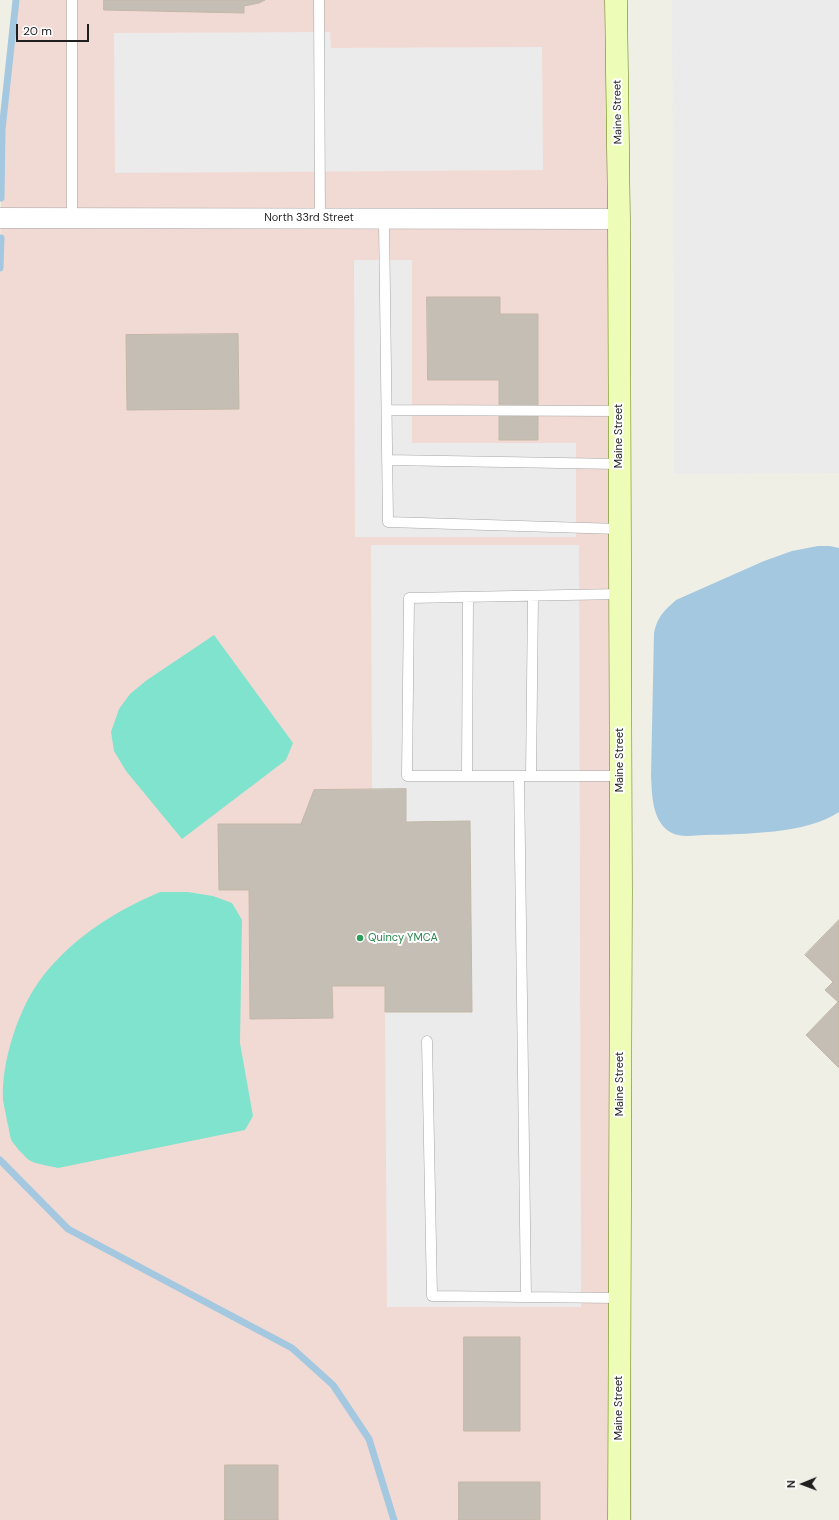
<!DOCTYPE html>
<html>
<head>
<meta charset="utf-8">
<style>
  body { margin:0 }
  #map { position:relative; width:839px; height:1520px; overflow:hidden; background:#f0efe5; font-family:"DM Sans",sans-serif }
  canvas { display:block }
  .north { position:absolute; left:783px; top:1464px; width:40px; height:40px; -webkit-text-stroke:3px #fff; paint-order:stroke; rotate:269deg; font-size:11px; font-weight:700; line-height:16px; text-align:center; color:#1f1f1f }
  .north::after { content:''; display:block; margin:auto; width:14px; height:18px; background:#1f1f1f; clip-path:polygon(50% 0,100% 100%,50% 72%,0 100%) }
  .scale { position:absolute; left:16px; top:24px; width:73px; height:18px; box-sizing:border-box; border:2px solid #1f1f1f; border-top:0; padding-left:5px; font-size:12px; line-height:14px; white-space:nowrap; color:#1f1f1f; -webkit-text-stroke:3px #fff; paint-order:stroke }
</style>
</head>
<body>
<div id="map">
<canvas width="839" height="1520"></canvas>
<div class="north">N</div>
<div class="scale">20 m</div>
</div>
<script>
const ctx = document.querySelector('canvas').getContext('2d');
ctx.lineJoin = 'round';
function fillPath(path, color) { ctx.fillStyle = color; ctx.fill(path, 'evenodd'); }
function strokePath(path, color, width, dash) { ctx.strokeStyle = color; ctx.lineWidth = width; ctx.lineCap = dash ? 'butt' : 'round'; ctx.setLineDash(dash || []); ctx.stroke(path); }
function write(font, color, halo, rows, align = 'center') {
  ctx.font = font + ' "DM Sans",sans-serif'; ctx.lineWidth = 4; ctx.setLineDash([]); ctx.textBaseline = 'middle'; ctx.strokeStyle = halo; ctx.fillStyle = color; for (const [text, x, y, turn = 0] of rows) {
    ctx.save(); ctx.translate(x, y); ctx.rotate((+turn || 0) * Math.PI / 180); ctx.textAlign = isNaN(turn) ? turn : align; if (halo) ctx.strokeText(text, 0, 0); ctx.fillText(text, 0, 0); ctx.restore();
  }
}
const commercial = new Path2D(`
  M 16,0 L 624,0 L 629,782 L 632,1520 L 0,1520 L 0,268 L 2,130 Z`);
const pitch = new Path2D(`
  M 214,635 L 293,743 L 286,760 L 182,839 L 126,771 L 114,751 L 111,732 L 119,709 L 130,694 L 147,680 Z
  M 160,892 L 188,892 L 213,896 L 232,903 L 242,920 L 240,1043 L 253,1116 L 245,1130 L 58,1168 C 50,1166 35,1164 29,1160 C 25,1157 12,1143 11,1139 C 9,1134 9,1127 7,1121 C 6,1114 4,1107 3,1100 C 1,1062 19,1006 43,976 C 74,937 115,911 160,892 Z`);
const parking = new Path2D(`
  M 672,0 L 839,0 L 839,473 L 674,474 Z
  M 330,32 L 331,48 L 542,47 L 543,170 L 115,173 L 114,33 Z
  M 354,260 L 412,260 L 412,443 L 576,443 L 576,537 L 355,537 Z
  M 371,545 L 579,545 L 581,1307 L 387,1307 L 385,1012 L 471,1012 L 470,821 L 406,822 L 372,790 Z`);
const water = new Path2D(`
  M 818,546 L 830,546 L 839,548 L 839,812 C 807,834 743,834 705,835 C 695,835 682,838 672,833 C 652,823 652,795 651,776 L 654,633 C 658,616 663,612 676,600 L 764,561 L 792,551 Z`);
const stream = new Path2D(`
  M 1,198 L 2,130 L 16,0
  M 0,268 L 1,238
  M 0,1160 L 68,1229 L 292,1348 L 333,1385 L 369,1439 L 394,1520`);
const building = new Path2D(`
  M 104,0 L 265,0 L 259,3 L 244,6 L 244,13 L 104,10 Z
  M 427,297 L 500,297 L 500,314 L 538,314 L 538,440 L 499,440 L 499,380 L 428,380 Z
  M 238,334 L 239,409 L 127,410 L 126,335 Z
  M 406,789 L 406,822 L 470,821 L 472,1012 L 385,1012 L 385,986 L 332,986 L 333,1018 L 250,1019 L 249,890 L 219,890 L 218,824 L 301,824 L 314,790 Z
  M 839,920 L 839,1068 L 806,1035 L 838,1002 L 825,990 L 833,982 L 805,955 Z
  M 464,1337 L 520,1337 L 520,1431 L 464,1431 Z
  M 225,1465 L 278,1465 L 278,1520 L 225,1520 Z
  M 459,1482 L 540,1482 L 540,1520 L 459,1520 Z`);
const lane = new Path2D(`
  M 72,0 L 72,218
  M 319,0 L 320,219
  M 384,219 L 388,522 L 619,529
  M 387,410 L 619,411
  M 387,460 L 619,464
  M 620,594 L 409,598 L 407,776 L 620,776
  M 467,776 L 468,597
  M 519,776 L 526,1297 L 619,1298
  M 531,776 L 533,596
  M 427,1041 L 432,1296 L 526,1297`);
const street = new Path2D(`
  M 0,218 L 619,219`);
const secondary = new Path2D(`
  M 616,0 L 619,219 L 621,892 L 619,1520`);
const markers = [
  [360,938,4,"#2e9e5b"]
];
const streetNames = [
  ["Maine Street",618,112,-91],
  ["North 33rd Street",309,218],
  ["Maine Street",619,436,-90],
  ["Maine Street",620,760,-90],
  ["Maine Street",620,1084,-90],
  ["Maine Street",619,1408,-90]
];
const leisureNames = [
  ["Quincy YMCA",368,938]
];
fillPath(commercial, '#f2dad4');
fillPath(pitch, '#80e3cd');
fillPath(parking, '#ebebeb');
fillPath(water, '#a4c8e0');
strokePath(stream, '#a4c8e0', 7);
fillPath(building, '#c5beb4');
strokePath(building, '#c3b8a7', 1);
strokePath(lane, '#a6a6a6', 11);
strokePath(street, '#a6a6a6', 21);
strokePath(secondary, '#5a7c00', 23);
strokePath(lane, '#fff', 10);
strokePath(street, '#fff', 20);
strokePath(secondary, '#edfcb7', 22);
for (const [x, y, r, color] of markers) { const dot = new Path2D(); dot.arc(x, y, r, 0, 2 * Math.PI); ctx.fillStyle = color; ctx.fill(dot); strokePath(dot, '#fff', 1.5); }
write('11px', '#1f1f1f', '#fff', streetNames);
write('11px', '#27864d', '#fff', leisureNames, 'left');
</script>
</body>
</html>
